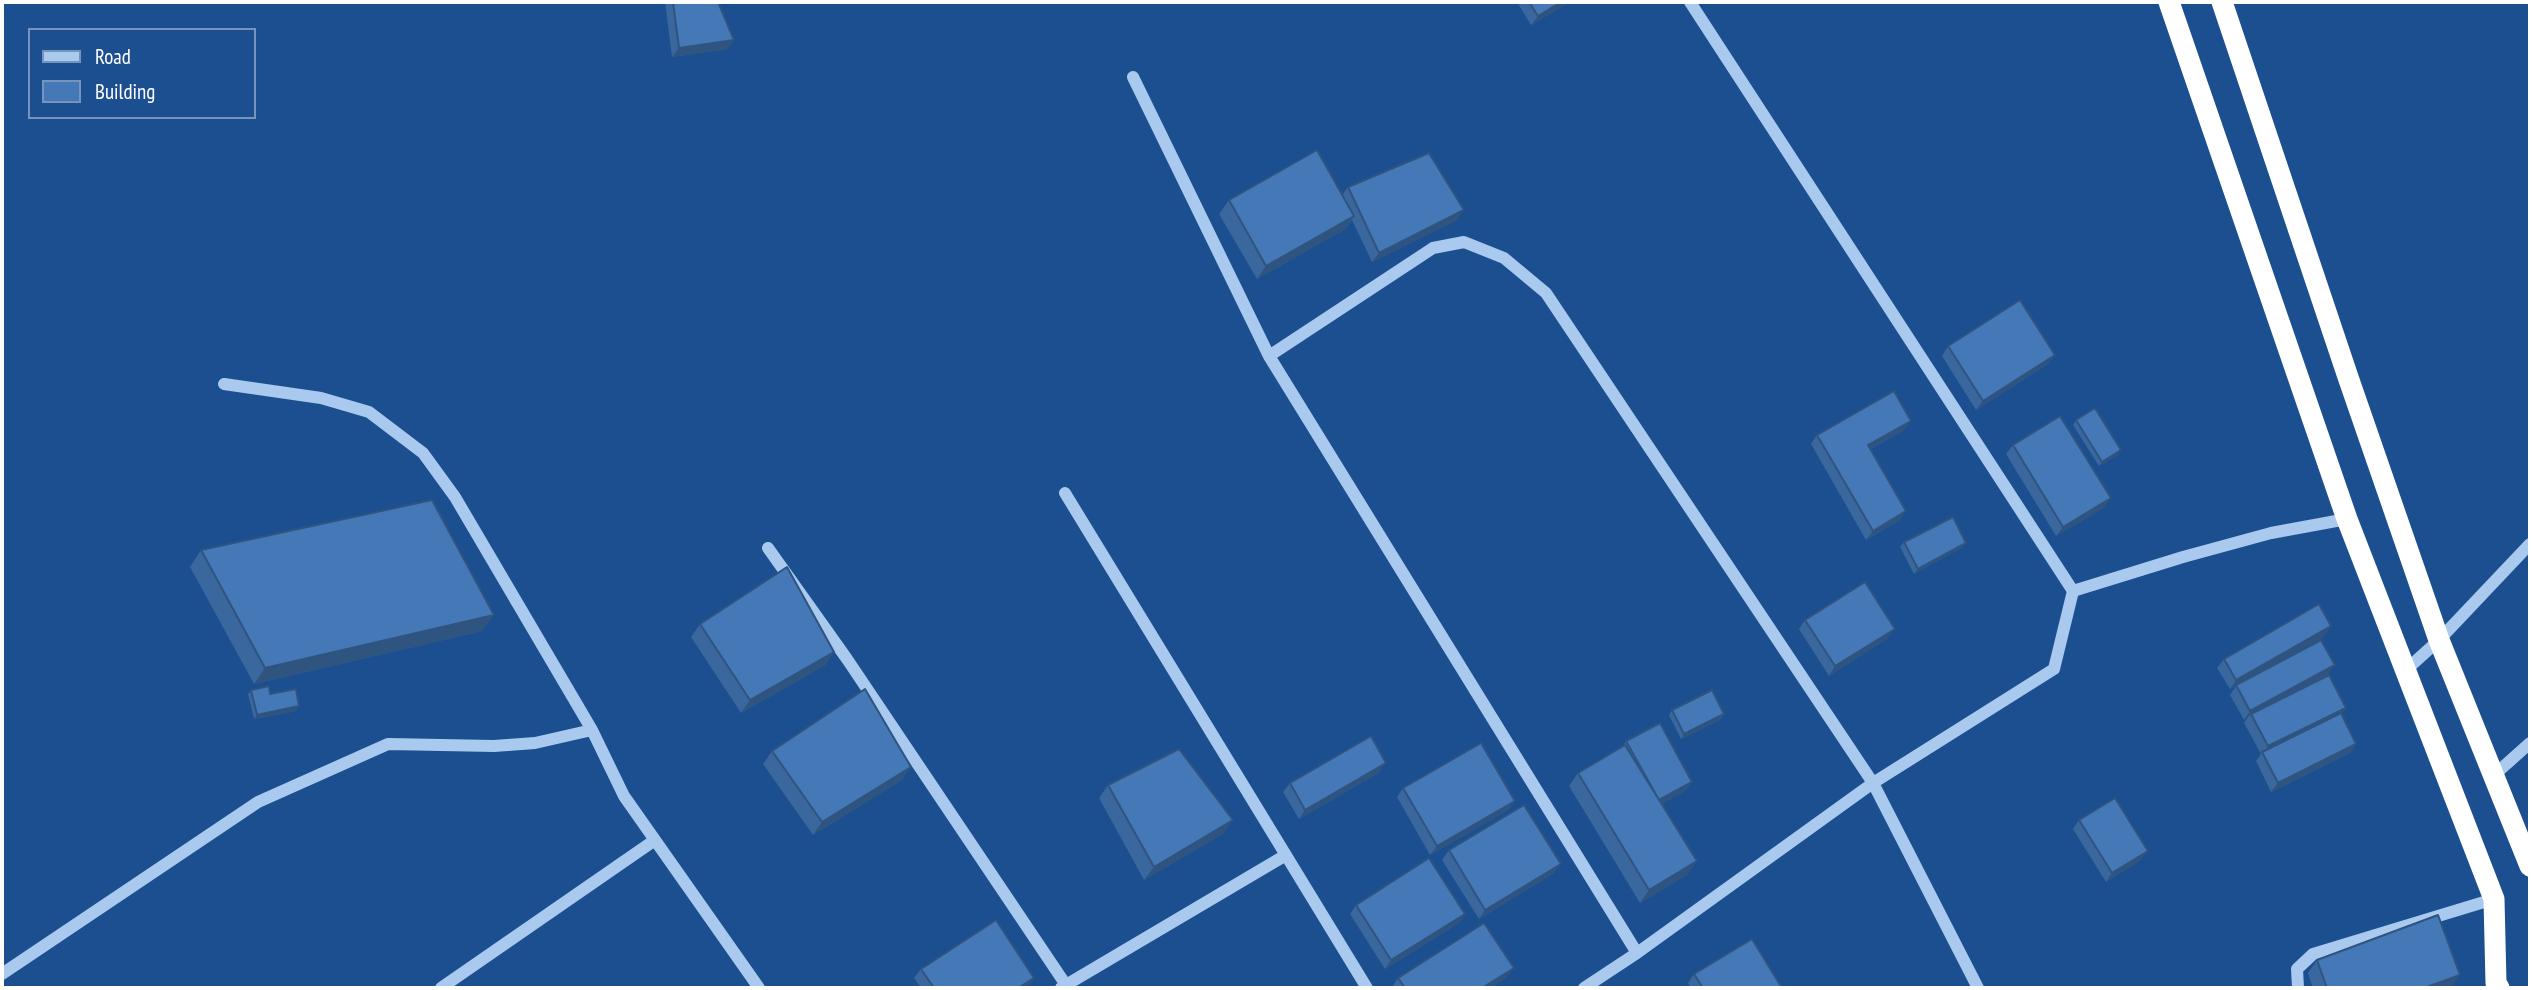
<!DOCTYPE html>
<html>
<head>
<meta charset="utf-8">
<style>
  body { margin:0 }
  #map { position:relative; width:2532px; height:990px; overflow:hidden; background:#1b4f8f; font-family:"PT Sans Narrow",sans-serif }
  canvas { display:block }
  .frame { position:absolute; inset:0; border:4px solid #fff; pointer-events:none }
  .legend { position:absolute; left:28px; top:28px; width:228px; height:91px; box-sizing:border-box; background:#1b4f8f; border:2px solid #7695bc; margin:0; padding:9px 12px; list-style:none; font-size:21px; color:#fff }
  .legend li { display:flex; align-items:center; gap:14px; height:35px }
  .legend b { width:35px; border:2px solid #7695bc }
</style>
</head>
<body>
<div id="map">
<canvas width="2532" height="990"></canvas>
<div class="frame"></div>
<ul class="legend">
<li><b style="height:9px;background:#a9c9ee"></b>Road</li>
<li><b style="height:19px;background:#4478b7"></b>Building</li>
</ul>
</div>
<script>
const ctx = document.querySelector('canvas').getContext('2d');
ctx.lineJoin = 'round';
function strokePath(path, color, width, dash) { ctx.strokeStyle = color; ctx.lineWidth = width; ctx.lineCap = dash ? 'butt' : 'round'; ctx.setLineDash(dash || []); ctx.stroke(path); }
function fillPath(path, color) { ctx.fillStyle = color; ctx.fill(path, 'evenodd'); }
const minor = new Path2D(`
  M 1690,2 L 2073,591
  M 1133,77 L 1269,356 L 1637,953
  M 1269,356 L 1433,248 L 1464,242 L 1504,258 L 1546,293 L 1873,783 L 1978,988
  M 224,384 L 321,398 L 369,412 L 423,453 L 455,497 L 592,730 L 624,796 L 759,988
  M 1065,493 L 1367,988
  M 768,548 L 847,659 L 1066,985
  M 2406,670 L 2439,640 L 2530,544
  M 2493,776 L 2530,743
  M 2,974 L 258,802 L 388,744 L 494,746 L 535,743 L 592,730
  M 441,988 L 655,840
  M 1061,988 L 1286,855
  M 1584,988 L 1637,953 L 1873,783 L 2054,669 L 2073,591 L 2183,557 L 2271,533 L 2347,519
  M 2298,988 L 2297,969 L 2313,954 L 2494,899`);
const highway = new Path2D(`
  M 2169,2 L 2347,519 L 2494,899 L 2496,983 L 2499,988
  M 2222,2 L 2348,377 L 2439,640 L 2530,866`);
const wall = new Path2D(`
  M 665,2 L 718,2 L 734,40 L 727,49 L 672,57 Z
  M 1517,2 L 1570,2 L 1531,25 Z
  M 1348,187 L 1457,220 L 1372,262 L 1352,220 L 1345,229 L 1257,279 L 1219,214 L 1229,200 L 1342,195 Z
  M 1948,346 L 2055,355 L 2048,364 L 1976,410 L 1942,356 Z
  M 2076,420 L 2118,455 L 2099,466 L 2073,425 Z
  M 1911,421 L 1904,430 L 1871,449 L 1900,520 L 1866,540 L 1811,444 L 1817,435 Z
  M 2013,445 L 2104,508 L 2056,536 L 2006,454 Z
  M 1904,542 L 1963,547 L 1914,574 L 1900,547 Z
  M 201,550 L 482,631 L 254,684 L 190,567 Z
  M 1805,620 L 1888,638 L 1829,676 L 1799,629 Z
  M 700,624 L 834,652 L 825,665 L 741,713 L 691,637 Z
  M 2325,636 L 2244,681 L 2328,674 L 2346,708 L 2342,713 L 2356,744 L 2350,753 L 2271,792 L 2256,761 L 2261,754 L 2244,723 L 2248,717 L 2244,720 L 2230,695 L 2236,686 L 2230,689 L 2217,668 L 2224,659 Z
  M 251,690 L 270,694 L 296,711 L 254,719 L 248,694 Z
  M 1672,710 L 1724,714 L 1721,719 L 1681,739 L 1669,715 Z
  M 1626,741 L 1692,782 L 1685,791 L 1662,804 L 1688,874 L 1640,903 L 1569,786 L 1578,773 L 1623,746 Z
  M 772,751 L 902,780 L 813,835 L 763,764 Z
  M 1380,772 L 1299,819 L 1283,792 L 1290,783 Z
  M 1108,785 L 1224,833 L 1144,880 L 1099,798 Z
  M 1403,788 L 1515,801 L 1508,810 L 1430,855 L 1397,797 Z
  M 2079,820 L 2141,860 L 2106,882 L 2073,829 Z
  M 1449,850 L 1554,873 L 1479,919 L 1442,860 Z
  M 1356,905 L 1465,914 L 1459,923 L 1385,969 L 1350,914 Z
  M 2317,960 L 2451,988 L 2313,988 L 2308,973 Z
  M 921,969 L 1034,978 L 1026,988 L 921,988 L 914,978 Z
  M 1694,974 L 1782,988 L 1691,988 L 1688,983 Z
  M 1507,977 L 1490,988 L 1392,987 L 1398,978 Z`);
const shadedWall = new Path2D(`
  M 1561,2 L 1570,2 L 1531,25 L 1538,16 Z
  M 734,40 L 727,49 L 672,57 L 679,48 Z
  M 1464,210 L 1457,220 L 1372,262 L 1379,253 Z
  M 1354,216 L 1345,229 L 1257,279 L 1266,266 Z
  M 2055,355 L 2048,364 L 1976,410 L 1983,401 Z
  M 1911,421 L 1904,430 L 1862,454 L 1868,445 Z
  M 2121,450 L 2118,455 L 2099,466 L 2102,462 Z
  M 2111,498 L 2104,508 L 2056,536 L 2063,527 Z
  M 1906,511 L 1900,520 L 1866,540 L 1873,531 Z
  M 1966,543 L 1963,547 L 1914,574 L 1918,569 Z
  M 494,615 L 482,631 L 254,684 L 265,668 Z
  M 2331,626 L 2325,636 L 2230,689 L 2236,680 Z
  M 1895,629 L 1888,638 L 1829,676 L 1835,666 Z
  M 834,652 L 825,665 L 741,713 L 750,700 Z
  M 2335,665 L 2328,674 L 2251,714 L 2248,717 L 2244,720 L 2250,711 Z
  M 299,706 L 296,711 L 254,719 L 257,715 Z
  M 2346,708 L 2339,717 L 2263,754 L 2268,746 Z
  M 1724,714 L 1721,719 L 1681,739 L 1684,734 Z
  M 2356,744 L 2350,753 L 2271,792 L 2278,783 Z
  M 1386,763 L 1380,772 L 1299,819 L 1305,810 Z
  M 911,767 L 902,780 L 813,835 L 822,822 Z
  M 1692,782 L 1685,791 L 1652,810 L 1658,801 Z
  M 1515,801 L 1508,810 L 1430,855 L 1437,846 Z
  M 1233,820 L 1224,833 L 1144,880 L 1154,867 Z
  M 2148,851 L 2141,860 L 2106,882 L 2112,873 Z
  M 1697,861 L 1688,874 L 1640,903 L 1649,890 Z
  M 1561,864 L 1554,873 L 1479,919 L 1485,910 Z
  M 1465,914 L 1459,923 L 1385,969 L 1391,960 Z
  M 1514,968 L 1507,977 L 1490,988 L 1482,988 Z
  M 2460,975 L 2451,988 L 2424,988 Z
  M 1034,978 L 1028,987 L 1026,988 L 1018,988 Z`);
const building = new Path2D(`
  M 673,2 L 718,2 L 734,40 L 679,48 Z
  M 1529,2 L 1561,2 L 1538,16 Z
  M 1317,150 L 1354,216 L 1266,266 L 1229,200 Z
  M 1429,153 L 1464,210 L 1379,253 L 1348,187 Z
  M 2020,300 L 2055,355 L 1983,401 L 1948,346 Z
  M 1894,391 L 1911,421 L 1868,445 L 1906,511 L 1873,531 L 1817,435 Z
  M 2095,408 L 2121,450 L 2102,462 L 2076,420 Z
  M 2060,416 L 2111,498 L 2063,527 L 2013,445 Z
  M 432,500 L 494,615 L 265,668 L 201,550 Z
  M 1953,517 L 1966,543 L 1918,569 L 1904,542 Z
  M 787,567 L 834,652 L 750,700 L 700,624 Z
  M 1865,582 L 1895,629 L 1835,666 L 1805,620 Z
  M 2319,604 L 2331,626 L 2236,680 L 2224,659 Z
  M 2321,640 L 2335,665 L 2250,711 L 2236,685 Z
  M 2329,675 L 2346,708 L 2268,746 L 2251,714 Z
  M 269,686 L 270,694 L 296,689 L 299,706 L 257,715 L 251,690 Z
  M 865,689 L 911,767 L 822,822 L 772,751 Z
  M 1712,690 L 1724,714 L 1684,734 L 1672,710 Z
  M 2341,713 L 2356,744 L 2278,783 L 2262,752 Z
  M 1660,723 L 1692,782 L 1659,800 L 1626,741 Z
  M 1371,736 L 1386,763 L 1305,810 L 1290,783 Z
  M 1481,743 L 1515,801 L 1437,846 L 1403,788 Z
  M 1625,745 L 1697,861 L 1649,890 L 1578,773 Z
  M 1179,749 L 1233,820 L 1154,867 L 1108,785 Z
  M 2115,798 L 2148,851 L 2112,873 L 2079,820 Z
  M 1524,805 L 1561,864 L 1485,910 L 1449,850 Z
  M 1429,858 L 1465,914 L 1391,960 L 1356,905 Z
  M 2438,915 L 2460,975 L 2424,988 L 2327,988 L 2317,960 Z
  M 996,920 L 1034,978 L 1018,988 L 934,988 L 921,969 Z
  M 1484,923 L 1514,968 L 1482,988 L 1405,988 L 1398,978 Z
  M 1752,939 L 1782,988 L 1703,988 L 1694,974 Z`);
strokePath(minor, '#a9c9ee', 12);
strokePath(highway, '#fff', 21);
fillPath(wall, '#3a679d');
fillPath(shadedWall, '#305480');
fillPath(building, '#4478b7');
strokePath(building, '#305480', 2);
</script>
</body>
</html>
